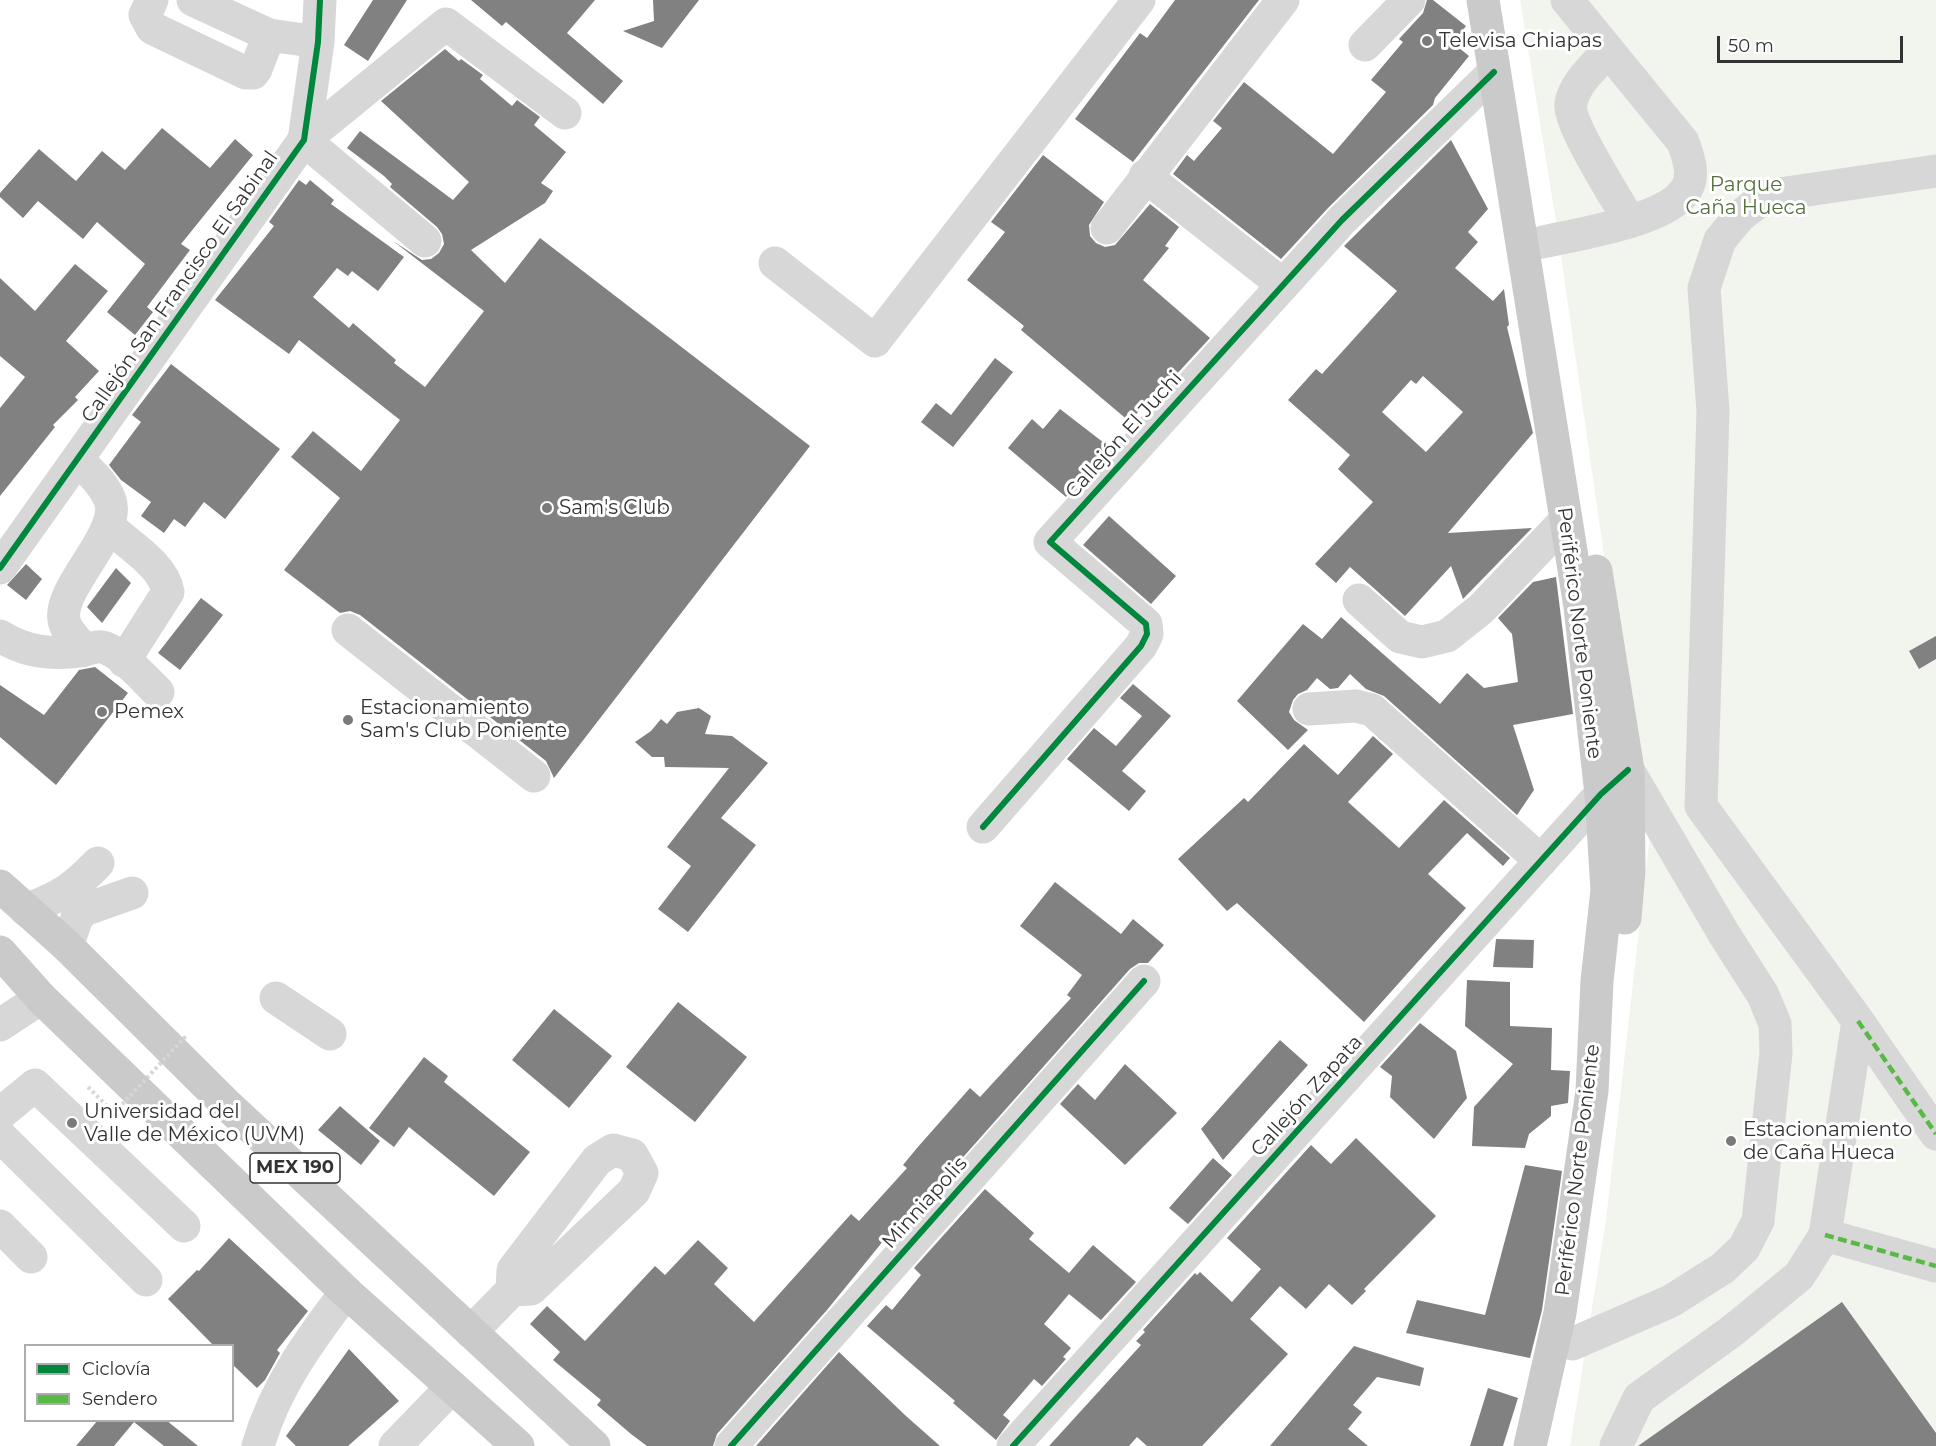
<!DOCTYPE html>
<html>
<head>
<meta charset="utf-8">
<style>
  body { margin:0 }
  #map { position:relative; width:1936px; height:1446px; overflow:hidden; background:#fff; font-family:Montserrat,sans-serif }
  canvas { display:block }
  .legend { position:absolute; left:24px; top:1344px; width:210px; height:78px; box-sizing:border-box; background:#fff; border:2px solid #adadad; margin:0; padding:8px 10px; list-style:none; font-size:18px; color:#333 }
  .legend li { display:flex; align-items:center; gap:12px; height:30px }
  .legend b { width:30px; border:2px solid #adadad }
  .scale { position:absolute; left:1717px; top:36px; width:186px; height:27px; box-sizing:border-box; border:3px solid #333; border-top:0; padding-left:8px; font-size:18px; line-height:21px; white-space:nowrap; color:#333; -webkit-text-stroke:4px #fff; paint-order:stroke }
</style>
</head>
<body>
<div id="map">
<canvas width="1936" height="1446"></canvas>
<ul class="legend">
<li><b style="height:8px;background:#00873e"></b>Ciclovía</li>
<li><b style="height:8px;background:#58b947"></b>Sendero</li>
</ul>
<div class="scale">50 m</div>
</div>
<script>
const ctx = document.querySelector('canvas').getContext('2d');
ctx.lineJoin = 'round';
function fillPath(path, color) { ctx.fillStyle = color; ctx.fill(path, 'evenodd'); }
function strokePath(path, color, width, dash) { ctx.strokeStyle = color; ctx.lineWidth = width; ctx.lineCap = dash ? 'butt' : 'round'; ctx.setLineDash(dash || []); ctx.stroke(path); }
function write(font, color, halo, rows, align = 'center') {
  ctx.font = font + ' Montserrat,sans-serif'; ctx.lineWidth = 6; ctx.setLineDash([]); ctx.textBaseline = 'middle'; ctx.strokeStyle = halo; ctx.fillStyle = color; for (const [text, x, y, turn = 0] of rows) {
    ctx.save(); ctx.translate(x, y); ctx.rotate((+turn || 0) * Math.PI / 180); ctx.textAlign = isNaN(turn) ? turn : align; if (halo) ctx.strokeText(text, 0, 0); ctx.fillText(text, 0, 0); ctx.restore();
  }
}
const green = new Path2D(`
  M 1520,0 L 1936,0 L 1936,1446 L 1570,1446 L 1606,1220 L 1649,843 L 1631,691 L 1614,625 L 1556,221 Z`);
const building = new Path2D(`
  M 373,0 L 407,0 L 368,61 L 344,45 Z
  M 471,0 L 595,0 L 567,33 L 623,81 L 603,104 L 506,22 L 502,26 Z
  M 653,0 L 699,0 L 662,48 L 623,31 L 654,21 Z
  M 1175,0 L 1259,0 L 1133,162 L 1075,119 L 1140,33 L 1147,38 Z
  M 1427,0 L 1433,0 L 1466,26 L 1453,43 L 1469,56 L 1435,98 L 1433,105 L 1329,207 L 1281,259 L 1173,174 L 1187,155 L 1194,161 L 1222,128 L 1213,121 L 1244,82 L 1333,154 L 1386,92 L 1371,80 L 1403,42 L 1399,39 L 1423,13 Z
  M 445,49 L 459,61 L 461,59 L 483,75 L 480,79 L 512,106 L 517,100 L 540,117 L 534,125 L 566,152 L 541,183 L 553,191 L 545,203 L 471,250 L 505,283 L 540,238 L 810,446 L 554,778 L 546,761 L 360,615 L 350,611 L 340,613 L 284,570 L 340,498 L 291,457 L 313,431 L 361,471 L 400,420 L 299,340 L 289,354 L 215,300 L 274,226 L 269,222 L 299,180 L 306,185 L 310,180 L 334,200 L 331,204 L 404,257 L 378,291 L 352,271 L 348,276 L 337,268 L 313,297 L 349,328 L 353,323 L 396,360 L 394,363 L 425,387 L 484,311 L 393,241 L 422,260 L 431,259 L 439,253 L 444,244 L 442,234 L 437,227 L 390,187 L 392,184 L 384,176 L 347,148 L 360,131 L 453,200 L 469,182 L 381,101 Z
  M 162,128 L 210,168 L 235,139 L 253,155 L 181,244 L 190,250 L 147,307 L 153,312 L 135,335 L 107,312 L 145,264 L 97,222 L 83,239 L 38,201 L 23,218 L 0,197 L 0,193 L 39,149 L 76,181 L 102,151 L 125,170 Z
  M 1451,140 L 1488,209 L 1468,232 L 1478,242 L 1455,268 L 1493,301 L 1504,289 L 1509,325 L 1507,327 L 1533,433 L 1448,533 L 1532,528 L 1463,599 L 1451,566 L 1405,616 L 1350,567 L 1336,583 L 1315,564 L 1373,502 L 1338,469 L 1350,455 L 1288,400 L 1316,369 L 1322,374 L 1397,291 L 1344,246 ZM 1423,376 L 1463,412 L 1426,452 L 1382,412 L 1411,380 L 1416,384 Z
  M 1043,155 L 1104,202 L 1089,225 L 1090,236 L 1096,243 L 1105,247 L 1115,245 L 1150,204 L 1179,227 L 1165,246 L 1169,248 L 1143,280 L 1210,338 L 1162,390 L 1158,387 L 1130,422 L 1021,330 L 1024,326 L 967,280 L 1005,232 L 991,222 Z
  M 75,264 L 108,291 L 66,341 L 99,371 L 75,397 L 78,400 L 53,425 L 55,427 L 0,496 L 0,408 L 25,377 L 0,356 L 0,278 L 35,311 Z
  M 995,358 L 1013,372 L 953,447 L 921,422 L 936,403 L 951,415 Z
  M 171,364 L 280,449 L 225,519 L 204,502 L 185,527 L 174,519 L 164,533 L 141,516 L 151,502 L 121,480 L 109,465 L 141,422 L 132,415 Z
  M 1060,409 L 1108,446 L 1066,497 L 1008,448 L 1032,419 L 1043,429 Z
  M 1109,516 L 1176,576 L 1151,604 L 1083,545 Z
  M 26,564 L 42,579 L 26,600 L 7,585 Z
  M 116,568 L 131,583 L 102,623 L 87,607 Z
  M 1556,577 L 1573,714 L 1513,725 L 1534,790 L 1517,815 L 1384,696 L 1366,689 L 1350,674 L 1338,688 L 1330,689 L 1317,678 L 1307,690 L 1298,694 L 1293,700 L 1289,712 L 1294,720 L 1308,730 L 1288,750 L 1237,701 L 1303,624 L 1322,639 L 1341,617 L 1440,704 L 1467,673 L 1484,688 L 1518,682 L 1512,634 L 1498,618 L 1533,582 Z
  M 201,598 L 223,615 L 180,670 L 158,653 Z
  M 1936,636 L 1936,659 L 1919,669 L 1909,651 Z
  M 95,667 L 128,693 L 56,785 L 0,737 L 0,685 L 44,715 L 79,670 Z
  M 1133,684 L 1171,716 L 1122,771 L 1146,791 L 1129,811 L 1067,759 L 1094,728 L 1116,746 L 1142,716 L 1120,698 Z
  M 699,708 L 711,716 L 705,734 L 732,736 L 768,763 L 721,818 L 756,845 L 688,932 L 658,909 L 691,866 L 667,847 L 729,768 L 665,767 L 664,757 L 652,757 L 635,742 L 651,731 L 661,719 L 667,724 L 677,712 Z
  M 1373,736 L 1393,754 L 1348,802 L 1399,848 L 1444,800 L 1510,858 L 1503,866 L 1467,833 L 1428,874 L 1466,908 L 1364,1022 L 1237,903 L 1227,911 L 1178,859 L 1244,798 L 1248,802 L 1304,744 L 1338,775 Z
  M 1055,882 L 1121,934 L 1133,919 L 1164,945 L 1148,963 L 1139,963 L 1130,969 L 887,1243 L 884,1240 L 827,1310 L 717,1434 L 713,1446 L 647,1446 L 631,1434 L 597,1405 L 601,1400 L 553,1360 L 560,1352 L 530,1324 L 547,1306 L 585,1341 L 655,1266 L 665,1275 L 698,1240 L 728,1268 L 714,1284 L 754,1322 L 851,1214 L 859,1221 L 907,1168 L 903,1165 L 917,1148 L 970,1088 L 980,1097 L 1071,998 L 1067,995 L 1082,975 L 1020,926 Z
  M 1496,939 L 1534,940 L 1533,968 L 1493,967 Z
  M 1467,980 L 1510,982 L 1510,1026 L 1552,1028 L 1551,1070 L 1570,1071 L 1568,1103 L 1551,1106 L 1551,1116 L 1529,1134 L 1525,1148 L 1472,1146 L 1474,1107 L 1513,1064 L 1465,1026 Z
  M 678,1002 L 747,1057 L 695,1122 L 626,1067 Z
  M 554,1009 L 612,1056 L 569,1108 L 512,1060 Z
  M 1420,1023 L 1456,1051 L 1467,1098 L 1434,1139 L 1390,1097 L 1392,1076 L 1380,1067 Z
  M 1280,1040 L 1308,1065 L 1223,1160 L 1201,1129 Z
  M 424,1057 L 448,1076 L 444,1082 L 530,1152 L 494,1196 L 409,1127 L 394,1147 L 369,1128 Z
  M 1125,1064 L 1177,1113 L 1125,1165 L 1060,1104 L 1078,1084 L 1095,1100 Z
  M 340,1106 L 380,1141 L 361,1165 L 318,1130 Z
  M 1356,1138 L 1436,1216 L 1364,1289 L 1366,1291 L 1352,1305 L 1329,1284 L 1306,1309 L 1280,1286 L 1250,1319 L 1288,1354 L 1202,1446 L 1147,1446 L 1137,1437 L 1129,1446 L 1049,1446 L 1141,1345 L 1136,1341 L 1145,1332 L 1143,1330 L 1195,1273 L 1197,1275 L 1200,1272 L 1232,1302 L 1261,1269 L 1227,1238 L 1311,1145 L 1331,1164 Z
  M 1213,1158 L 1232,1175 L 1188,1224 L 1169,1208 Z
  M 1525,1165 L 1562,1171 L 1542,1310 L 1530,1358 L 1406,1333 L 1417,1300 L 1485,1315 Z
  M 985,1189 L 1034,1233 L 1029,1239 L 1069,1273 L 1093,1245 L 1136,1282 L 1101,1320 L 1069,1294 L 1044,1324 L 1071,1348 L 1063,1357 L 1066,1359 L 1042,1386 L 1034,1379 L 1003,1415 L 1010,1421 L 996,1440 L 953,1403 L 955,1401 L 867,1326 L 886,1305 L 892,1310 L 921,1275 L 914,1268 Z
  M 229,1238 L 308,1311 L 277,1350 L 280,1353 L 265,1380 L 257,1388 L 232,1364 L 232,1346 L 214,1346 L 168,1299 L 197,1270 L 199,1271 Z
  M 1842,1302 L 1936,1433 L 1936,1446 L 1638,1446 Z
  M 1354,1346 L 1424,1368 L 1420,1386 L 1377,1377 L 1353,1405 L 1362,1412 L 1348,1429 L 1368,1446 L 1270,1446 Z
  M 349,1349 L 399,1401 L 348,1446 L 296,1446 L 286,1436 Z
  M 839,1352 L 906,1416 L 940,1446 L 756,1446 Z
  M 1488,1388 L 1518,1398 L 1503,1446 L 1470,1446 Z
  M 98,1420 L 166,1420 L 198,1446 L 164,1446 L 134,1422 L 114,1446 L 76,1446 Z`);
const path = new Path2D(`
  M 88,1087 L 114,1113`);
const minor = new Path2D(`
  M 152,0 L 145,15 L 152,28 L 246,73 L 253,73 L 256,69 L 269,35
  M 193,0 L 269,35 L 318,42
  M 1365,45 L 1409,0
  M 1608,51 C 1595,66 1575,82 1571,103 C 1567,122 1618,201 1630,222
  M 1936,171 L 1766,196 L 1740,216 L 1720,240 L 1704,288 L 1713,411 L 1701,806 L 1858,1021 L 1936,1134
  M 1145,176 L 1282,284
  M 1107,228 L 1283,0
  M 425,241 L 304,140 L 446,24 L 565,113
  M 1543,242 C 1578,234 1665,221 1685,191 C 1696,176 1688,157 1683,142 L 1567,0
  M 775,263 L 875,341 L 1139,0
  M 78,460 C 91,473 104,484 110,500 C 122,534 58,587 64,620 C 66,632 77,641 85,650
  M 108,526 C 127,544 164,565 168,592 L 124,661
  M 0,568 L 304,140 L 318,42 L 320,0
  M 1359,600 L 1400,637 L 1422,642 L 1447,636 L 1481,609 L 1566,520
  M 348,630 L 534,776
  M 0,636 C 26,652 50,655 81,651 C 91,649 98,644 108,649 C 127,658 143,678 158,692
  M 1309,709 L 1356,706 L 1372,710 L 1541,861
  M 983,827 L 1141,646 L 1147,634 L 1146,624 L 1050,542 L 1342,220 L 1494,72
  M 26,910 C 61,896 72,890 98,863
  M 67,946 L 77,918 L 84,910 L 132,893
  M 276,998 L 330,1034
  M 0,1025 L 41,998
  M 0,1114 L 35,1085 L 184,1226
  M 0,1136 L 146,1280
  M 0,1226 L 31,1257
  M 1825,1235 L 1936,1266
  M 471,1332 L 512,1290 L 513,1270 L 597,1160 L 613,1150 L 632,1155 L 642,1173 L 634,1191 L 531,1289 L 512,1290
  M 258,1446 C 275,1387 309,1341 346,1292
  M 395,1446 L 452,1387
  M 731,1446 L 1144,981
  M 1013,1446 L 1601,794 L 1628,770 L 1724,934 L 1763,995 L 1775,1024 L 1776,1053 L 1758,1221 L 1744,1248 L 1723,1268 L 1671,1301 L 1572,1344
  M 1616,1446 L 1639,1398 L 1732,1331 L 1799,1276 L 1825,1235 L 1858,1021`);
const major = new Path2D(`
  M 1483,0 L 1580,607 L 1601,794 L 1607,890 L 1597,981 L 1592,1091 L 1560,1313 L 1530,1446
  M 1596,571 L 1628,770 L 1629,871 L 1625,918
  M 0,886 L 67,946 L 224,1102 L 594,1446
  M 0,952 L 41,998 L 346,1292 L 518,1446`);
const pathBridge = new Path2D(`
  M 114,1113 L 187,1035`);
const quiet = new Path2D(`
  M 1858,1021 L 1936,1134
  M 1825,1235 L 1936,1266`);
const cycleway = new Path2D(`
  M 0,568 L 304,140 L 318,42 L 320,0
  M 983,827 L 1141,646 L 1147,634 L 1146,624 L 1050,542 L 1342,220 L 1494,72
  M 731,1446 L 1144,981
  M 1013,1446 L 1601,794 L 1628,770`);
const markers = [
  [1427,41,6,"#7a7a7a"],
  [547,508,6,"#7a7a7a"],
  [102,712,6,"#7a7a7a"],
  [348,720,6,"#7a7a7a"],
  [72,1123,6,"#7a7a7a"],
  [1731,1141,6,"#7a7a7a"]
];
const shields = [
  [295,1168,90]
];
const shieldNames = [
  ["MEX 190",295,1168]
];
const poiNames = [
  ["Televisa Chiapas",1439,41],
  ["Sam's Club",559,508],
  ["Estacionamiento",360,708],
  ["Sam's Club Poniente",360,731],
  ["Pemex",114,712],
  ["Universidad del",84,1112],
  ["Valle de México (UVM)",84,1135],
  ["Estacionamiento",1743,1130],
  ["de Caña Hueca",1743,1153]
];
const parkNames = [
  ["Parque",1746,185],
  ["Caña Hueca",1746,208]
];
const streetNames = [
  ["Callejón San Francisco El Sabinal",180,287,-55],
  ["Callejón El Juchi",1124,435,-48],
  ["Periférico Norte Poniente",1579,633,83],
  ["Callejón Zapata",1307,1096,-48],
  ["Periférico Norte Poniente",1578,1170,-83],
  ["Minniapolis",925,1203,-48]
];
fillPath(green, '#f1f5ed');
fillPath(building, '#818181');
strokePath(path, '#d6d6d6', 4, [3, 3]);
strokePath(minor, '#d7d7d7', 33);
strokePath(major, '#cacaca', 33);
strokePath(pathBridge, '#d6d6d6', 4, [3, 3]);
strokePath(quiet, '#58b947', 4.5, [9, 4.5]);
strokePath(cycleway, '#00873e', 6);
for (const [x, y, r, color] of markers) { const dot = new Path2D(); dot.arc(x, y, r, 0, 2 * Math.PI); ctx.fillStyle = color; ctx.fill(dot); strokePath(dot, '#fff', 2); }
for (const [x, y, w] of shields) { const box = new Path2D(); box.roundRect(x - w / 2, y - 15, w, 30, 4.5); ctx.fillStyle = '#fff'; ctx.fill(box); strokePath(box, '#333', 1.5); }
write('bold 18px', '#333', null, shieldNames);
write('20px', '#333', '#fff', poiNames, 'left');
write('20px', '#56703f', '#fff', parkNames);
write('20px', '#333', '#fff', streetNames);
</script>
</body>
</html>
